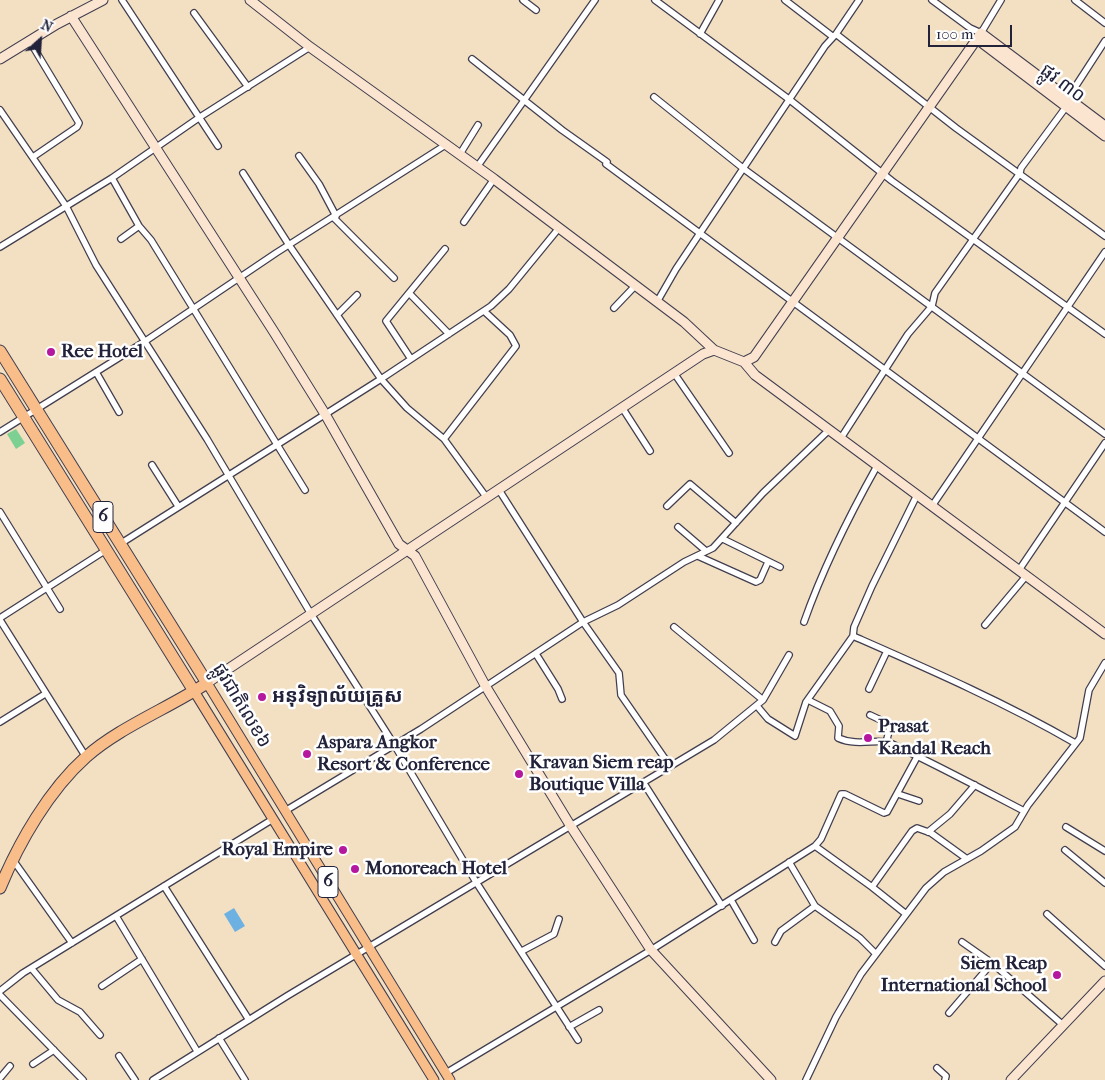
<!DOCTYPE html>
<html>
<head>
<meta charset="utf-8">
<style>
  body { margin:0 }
  #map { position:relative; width:1105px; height:1080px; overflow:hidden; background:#f3e0c3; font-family:"IM FELL French Canon",serif }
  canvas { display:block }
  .north { position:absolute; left:15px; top:15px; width:50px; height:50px; -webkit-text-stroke:4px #fff; paint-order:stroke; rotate:26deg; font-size:14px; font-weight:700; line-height:20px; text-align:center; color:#22223b }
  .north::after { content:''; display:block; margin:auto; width:18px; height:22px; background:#22223b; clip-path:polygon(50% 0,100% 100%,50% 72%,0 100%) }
  .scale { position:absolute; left:928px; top:25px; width:84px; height:22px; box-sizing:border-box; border:2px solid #22223b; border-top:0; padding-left:6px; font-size:15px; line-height:18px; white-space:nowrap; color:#22223b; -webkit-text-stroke:4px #fff; paint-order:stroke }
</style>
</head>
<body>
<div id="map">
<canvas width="1105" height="1080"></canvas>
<div class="north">N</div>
<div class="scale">100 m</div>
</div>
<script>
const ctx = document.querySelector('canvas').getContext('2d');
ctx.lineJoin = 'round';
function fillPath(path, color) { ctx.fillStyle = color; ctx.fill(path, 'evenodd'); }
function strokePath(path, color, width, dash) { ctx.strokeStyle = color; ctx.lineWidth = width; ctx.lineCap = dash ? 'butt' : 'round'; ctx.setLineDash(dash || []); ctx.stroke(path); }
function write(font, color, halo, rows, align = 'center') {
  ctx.font = font + ' "IM FELL French Canon","Noto Sans Khmer",serif'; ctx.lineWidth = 5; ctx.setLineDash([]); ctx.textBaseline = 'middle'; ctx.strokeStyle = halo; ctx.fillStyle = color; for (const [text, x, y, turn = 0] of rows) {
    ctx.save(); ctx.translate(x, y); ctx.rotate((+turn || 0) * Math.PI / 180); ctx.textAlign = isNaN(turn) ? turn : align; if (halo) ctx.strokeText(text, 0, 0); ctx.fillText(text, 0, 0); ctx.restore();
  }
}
const green = new Path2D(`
  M 16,429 L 25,443 L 16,449 L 7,434 Z`);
const water = new Path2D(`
  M 234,908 L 245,926 L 235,932 L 224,914 Z`);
const street = new Path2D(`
  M 122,0 L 218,146
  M 523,0 L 536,10
  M 655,0 L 790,100 L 892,181 L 1105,334
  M 785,0 L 832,36
  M 932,0 L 970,28 L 981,33 L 1001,0
  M 1075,0 L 1105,23
  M 194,13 L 248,87
  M 700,34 L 719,0
  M 836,34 L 956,128 L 1105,236
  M 29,40 L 79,123 L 77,127 L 33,157
  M 472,59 L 562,130 L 607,162
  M 654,97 L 744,169 L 1105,434
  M 1068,98 L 1105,41
  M 0,110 L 66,206 L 96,265 L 207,439 L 311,614 L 395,746 L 476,882 L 578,1040
  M 460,154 L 478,125
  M 299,156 L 319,184 L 336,216
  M 606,164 L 1105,532
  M 477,167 L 595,0
  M 243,173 L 289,245 L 381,379 L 407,408 L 444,439 L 487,498
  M 112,178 L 139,226 L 151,240 L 305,490
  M 334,218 L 394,278
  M 464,222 L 494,179
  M 121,239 L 139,226
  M 0,247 L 112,178 L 200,117 L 310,47
  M 409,293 L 449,334
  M 657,302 L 676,269 L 825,46 L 836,34 L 859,0
  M 614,308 L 635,286
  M 337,315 L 357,295
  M 411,359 L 386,321 L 445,249
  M 96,372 L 119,412
  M 674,373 L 729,453
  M 623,409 L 650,451
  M 0,432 L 144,342 L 276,253 L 447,144
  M 841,438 L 908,334 L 932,306 L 935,293 L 1020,173 L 1021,168 L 1066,107
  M 444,439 L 516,346 L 510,335 L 484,311
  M 152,465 L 178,506
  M 499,490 L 583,622 L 619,673 L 621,695 L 670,766
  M 667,506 L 690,484 L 736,523
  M 932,506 L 1105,252
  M 0,512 L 60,609
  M 678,527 L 706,551
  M 723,539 L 780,567
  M 120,544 L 381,379 L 491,306 L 509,289 L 559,228
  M 698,556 L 756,582 L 760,580 L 768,562
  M 1019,570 L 1105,443
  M 0,618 L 106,550
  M 0,620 L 86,757
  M 804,622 C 823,568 849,516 877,466
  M 985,625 L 1027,575
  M 674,627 L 763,700
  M 853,636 C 928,669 1004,702 1075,743
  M 536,654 L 558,689 L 562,699
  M 869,689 L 887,651
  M 808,700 L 830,711 L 839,726 L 838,738 C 858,747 879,738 890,743 C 935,764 980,788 1024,811
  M 757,706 L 768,719 L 795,736 L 806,702 L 853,636 L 854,627 L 872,586 L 917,495
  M 870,715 L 887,723 L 890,727 L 887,739 L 889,742
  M 0,722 L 45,694
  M 643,782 L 722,906
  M 898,794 L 919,801
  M 285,811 L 421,729 L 583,622 L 618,605 L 684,562 L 713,548 L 763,493 L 829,430
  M 1066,827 L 1105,851
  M 928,832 L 950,814 L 975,785
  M 815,846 L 872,887 L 906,914
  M 1065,850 L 1105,883
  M 13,860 L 72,943
  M 789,862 L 815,906 L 860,938 L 876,954
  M 164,886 L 249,1020
  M 872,887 L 912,831 L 917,828 L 931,833 L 967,859
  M 731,900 L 754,940
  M 1047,914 L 1105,966
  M 116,916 L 197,1051
  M 775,942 L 781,931 L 815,906
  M 962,942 L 992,963 L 1063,1025
  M 522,951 L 554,934 L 559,919
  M 32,969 L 58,1000 L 80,1012 L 100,1035
  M 102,986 L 142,959
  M 0,991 L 23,973 L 273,819
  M 0,995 L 83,1080
  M 949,1013 L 992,963
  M 569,1027 L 599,1010
  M 219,1038 L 245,1080
  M 119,1056 L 135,1080
  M 33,1064 L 54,1050
  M 937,1068 L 946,1076 L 945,1080
  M 446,1073 L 651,950 L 815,846 L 821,839 L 841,794 L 845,794 L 884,813 L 887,812 L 917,757
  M 0,1078 L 10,1066
  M 153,1080 L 287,996 L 714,740 L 763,700 L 789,655
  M 806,1080 L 836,1017 L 861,974 L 926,888 L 944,872 L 981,851 L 1015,827 L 1028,805 L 1080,738 L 1089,690 L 1105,663`);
const secondary = new Path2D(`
  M 250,0 L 310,47 L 494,179 L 684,322 L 714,350
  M 71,16 L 274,332 L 325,414 L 399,544 L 415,556 L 486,687 L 570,825 L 651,950 L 771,1080
  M 977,39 L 1105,136
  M 0,59 L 57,24 L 103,0
  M 744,362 L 755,375 L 1105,634
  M 207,683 L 703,354 L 714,350 L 744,362 L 754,357 L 981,33 L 1105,126
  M 1011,1080 L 1105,981`);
const primary = new Path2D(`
  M 207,683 L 450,1080
  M 194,691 L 434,1080`);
const highway = new Path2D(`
  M 0,351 L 207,683 C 169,708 118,728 86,757 C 49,790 19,842 0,888
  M 0,379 L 194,691`);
const markers = [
  [51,352,5,"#b5179e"],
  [262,697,5,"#b5179e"],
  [868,738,5,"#b5179e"],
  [307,754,5,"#b5179e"],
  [519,774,5,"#b5179e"],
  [343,850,5,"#b5179e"],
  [355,869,5,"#b5179e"],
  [1057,975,5,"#b5179e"]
];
const shields = [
  [103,517,20],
  [328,882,20]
];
const shieldNames = [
  ["6",103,517],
  ["6",328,882]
];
const streetNames = [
  ["ផ្លូវ ៣០",1062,84,37],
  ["ផ្លូវជាតិលេខ៦",241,706,59]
];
const poiNames = [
  ["Ree Hotel",61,352],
  ["អនុវិទ្យាល័យគ្រួស",272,697],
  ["Prasat",878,727],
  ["Kandal Reach",878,749],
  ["Aspara Angkor",317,743],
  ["Resort & Conference",317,765],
  ["Kravan Siem reap",529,763],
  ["Boutique Villa",529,785],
  ["Royal Empire",333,850,"right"],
  ["Monoreach Hotel",365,869],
  ["Siem Reap",1047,964,"right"],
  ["International School",1047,986,"right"]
];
fillPath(green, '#7cd092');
fillPath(water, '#6db0e2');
strokePath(street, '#413e4f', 8);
strokePath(secondary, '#413e4f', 11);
strokePath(primary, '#413e4f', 11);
strokePath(highway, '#413e4f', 13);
strokePath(street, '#fff', 5.5);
strokePath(secondary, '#fce5d0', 9);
strokePath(primary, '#f8bd89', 9);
strokePath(highway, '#f8bd89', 11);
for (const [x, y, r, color] of markers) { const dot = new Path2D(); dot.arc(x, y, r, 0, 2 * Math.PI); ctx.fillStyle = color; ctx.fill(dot); strokePath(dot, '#fff', 2); }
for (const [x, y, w] of shields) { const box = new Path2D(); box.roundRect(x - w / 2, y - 15.5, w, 31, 4); ctx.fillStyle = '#fff'; ctx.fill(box); strokePath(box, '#22223b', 1); }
write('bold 18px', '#22223b', null, shieldNames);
write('19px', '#22223b', '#fff', streetNames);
write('bold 19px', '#22223b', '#fff', poiNames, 'left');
</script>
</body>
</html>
